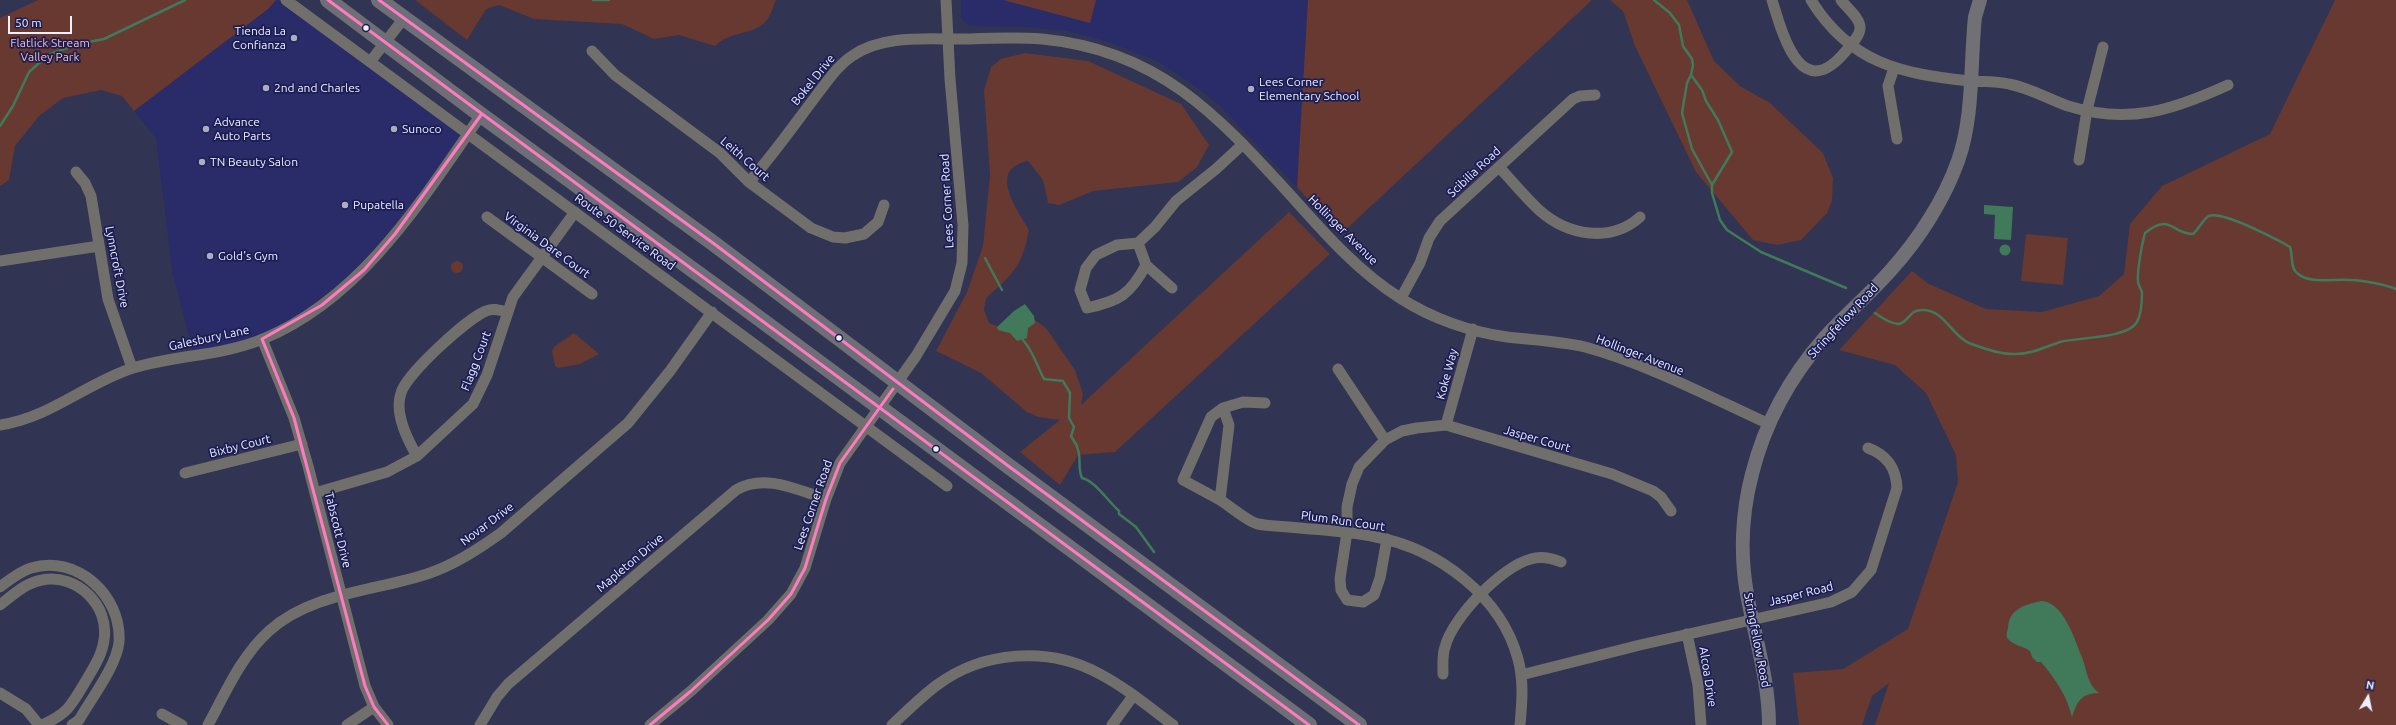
<!DOCTYPE html>
<html>
<head>
<meta charset="utf-8">
<style>
  body { margin:0 }
  #map { position:relative; width:2396px; height:725px; overflow:hidden; background:#313452; font-family:Ubuntu,sans-serif }
  canvas { display:block }
  .north { position:absolute; left:2348px; top:677px; width:40px; height:40px; -webkit-text-stroke:3px #1b1d54; paint-order:stroke; rotate:10deg; font-size:11px; font-weight:700; line-height:16px; text-align:center; color:#edf0ff }
  .north::after { content:''; display:block; margin:auto; width:14px; height:18px; background:#edf0ff; clip-path:polygon(50% 0,100% 100%,50% 72%,0 100%) }
  .scale { position:absolute; left:8px; top:16px; width:64px; height:18px; box-sizing:border-box; border:2px solid #edf0ff; border-top:0; padding-left:5px; font-size:12px; line-height:14px; white-space:nowrap; color:#edf0ff; -webkit-text-stroke:3px #1b1d54; paint-order:stroke }
</style>
</head>
<body>
<div id="map">
<canvas width="2396" height="725"></canvas>
<div class="north">N</div>
<div class="scale">50 m</div>
</div>
<script>
const ctx = document.querySelector('canvas').getContext('2d');
ctx.lineJoin = 'round';
function fillPath(path, color) { ctx.fillStyle = color; ctx.fill(path, 'evenodd'); }
function strokePath(path, color, width, dash) { ctx.strokeStyle = color; ctx.lineWidth = width; ctx.lineCap = dash ? 'butt' : 'round'; ctx.setLineDash(dash || []); ctx.stroke(path); }
function write(font, color, halo, rows, align = 'center') {
  ctx.font = font + ' Ubuntu,sans-serif'; ctx.lineWidth = 3.5; ctx.setLineDash([]); ctx.textBaseline = 'middle'; ctx.strokeStyle = halo; ctx.fillStyle = color; for (const [text, x, y, turn = 0] of rows) {
    ctx.save(); ctx.translate(x, y); ctx.rotate((+turn || 0) * Math.PI / 180); ctx.textAlign = isNaN(turn) ? turn : align; if (halo) ctx.strokeText(text, 0, 0); ctx.fillText(text, 0, 0); ctx.restore();
  }
}
const built = new Path2D(`
  M 276,0 L 292,4 L 468,133 L 364,270 L 284,328 L 194,356 L 172,270 L 156,138 L 134,111 L 268,9 Z
  M 961,0 L 1308,0 L 1297,187 L 1218,104 L 1191,83 L 1157,61 L 1106,41 L 1068,31 L 1025,27 L 969,26 L 961,18 Z`);
const green = new Path2D(`
  M 38,0 L 276,0 L 268,9 L 134,111 L 122,96 L 101,90 L 63,98 L 39,116 L 15,146 L 9,180 L 0,186 L 0,18 Z
  M 415,0 L 776,0 C 773,6 771,15 767,20 C 754,36 731,30 715,46 L 679,35 L 654,39 L 622,24 L 534,19 L 499,5 L 486,9 L 467,40 Z
  M 1003,0 L 1096,0 L 1090,23 Z
  M 1308,0 L 1592,0 L 1340,235 L 1297,187 Z
  M 1610,0 L 1687,0 L 1714,61 L 1740,86 L 1770,103 L 1823,153 L 1833,178 L 1832,201 L 1827,213 L 1801,240 L 1777,245 L 1753,240 L 1696,172 L 1635,46 L 1623,11 Z
  M 2335,0 L 2396,0 L 2396,725 L 1875,725 L 1889,683 L 1872,696 L 1862,725 L 1799,725 L 1793,673 L 1843,669 L 1908,629 L 1958,482 L 1956,455 L 1926,393 L 1895,365 L 1839,350 L 1912,271 L 1929,284 L 1986,309 L 2042,312 L 2099,296 L 2124,274 L 2130,224 L 2162,186 L 2270,134 Z
  M 1025,53 L 1088,61 L 1181,104 L 1209,145 L 1197,167 L 1178,182 L 1093,191 L 1059,205 L 1048,203 L 1043,180 L 1028,161 C 987,169 1017,209 1029,230 C 1022,267 1013,274 986,298 L 984,310 L 989,323 L 1000,327 L 1023,319 L 1035,320 L 1046,328 L 1075,370 L 1083,394 L 1081,405 L 1289,212 L 1330,254 L 1115,452 L 1078,455 L 1060,485 L 1020,452 L 1060,420 L 1038,417 L 1027,412 L 981,373 L 936,351 L 967,292 L 983,246 L 990,175 L 984,90 L 991,67 L 1001,59 Z
  M 2026,234 L 2068,238 L 2063,285 L 2021,281 Z
  M451 267a6 6 0 1 1 12 0a6 6 0 1 1-12 0Z
  M 574,333 L 599,354 L 580,364 L 558,368 L 555,366 L 552,351 L 555,346 Z`);
const water = new Path2D(`
  M 1984,205 L 2013,207 L 2011,240 L 1994,239 L 1995,215 L 1984,214 Z
  M1999.5 250a5.5 5.5 0 1 1 11 0a5.5 5.5 0 1 1-11 0Z
  M 1025,304 L 1034,316 L 1035,323 L 1028,328 L 1027,338 L 1017,341 L 1010,333 L 998,330 L 997,327 L 1014,311 Z
  M 2041,601 C 2063,602 2074,637 2081,655 C 2087,668 2086,683 2099,693 C 2081,693 2077,702 2072,717 C 2067,696 2055,678 2041,662 L 2037,662 L 2032,657 L 2030,651 C 2024,647 2014,645 2009,640 C 2005,637 2007,632 2008,628 C 2009,609 2024,605 2041,601 Z`);
const stream = new Path2D(`
  M 593,0 L 609,0
  M 1654,0 L 1670,13 L 1679,25 L 1683,46 L 1692,59 L 1693,65 L 1691,75 L 1687,83 L 1682,113 L 1692,149 L 1712,185 L 1712,193 L 1720,220 L 1727,230 L 1761,252 L 1846,288
  M 1691,75 L 1702,90 L 1706,101 L 1718,120 L 1732,152 L 1712,185
  M 0,126 L 13,106 L 29,72 L 48,55 L 78,44 L 104,39 L 185,0
  M 985,258 L 1002,290
  M 1875,313 C 1913,340 1901,308 1924,310 C 1945,311 1951,335 1969,343 C 1982,348 2002,355 2016,354 C 2032,354 2045,347 2060,342 C 2078,337 2127,339 2137,322 C 2141,315 2142,301 2142,292 C 2141,289 2138,285 2138,281 C 2137,271 2142,244 2145,233 C 2171,212 2171,234 2193,234 C 2198,230 2204,218 2209,216 C 2223,211 2269,236 2283,243 L 2290,247 C 2293,255 2290,268 2297,273 C 2310,285 2335,278 2351,280 C 2362,280 2387,285 2396,289
  M 1023,340 C 1033,351 1037,366 1044,379 L 1063,381 L 1070,393 L 1069,418 L 1074,427 L 1071,436 L 1077,446
  M 1077,447 C 1082,457 1077,468 1082,478 C 1095,481 1108,501 1119,511 L 1119,514 L 1136,527 L 1154,552`);
const minor = new Path2D(`
  M 286,0 L 947,486
  M 1772,0 C 1783,36 1801,104 1845,52 C 1850,46 1861,35 1860,27 C 1860,18 1846,7 1841,0
  M 1811,0 C 1850,63 1901,74 1970,81 C 1983,82 1996,81 2009,84 C 2030,88 2048,99 2068,106 C 2129,125 2173,110 2228,85
  M 592,51 L 615,75 L 720,153 L 749,182 L 811,228 L 833,237 L 845,238 L 864,234 L 878,222 L 884,205
  M 370,62 L 404,18
  M 1894,68 L 1888,86 L 1897,139
  M 2079,160 L 2087,110 L 2103,47
  M 1499,167 C 1512,181 1525,197 1539,210 C 1568,236 1611,243 1640,217
  M 76,172 L 85,183 L 91,196 L 108,299 L 132,368
  M 749,182 C 773,155 794,125 816,96 C 827,82 837,66 852,56 C 884,33 932,40 969,39 C 993,38 1018,37 1042,39 C 1160,50 1219,117 1294,199 C 1326,235 1359,272 1400,298 C 1431,318 1470,332 1507,337 C 1533,340 1559,341 1585,347 C 1645,363 1712,398 1769,424
  M 487,217 L 592,294
  M 1138,243 L 1146,265 C 1130,295 1119,301 1087,308 L 1080,290 L 1086,268 L 1096,255 L 1117,245 L 1138,243 L 1155,227 L 1176,201 L 1216,169 L 1243,144
  M 0,261 L 99,246
  M 1146,265 L 1172,288
  M 1401,298 L 1420,263 L 1429,238 L 1440,221 L 1573,99 L 1580,96 L 1595,95
  M 262,339 L 294,418 L 308,466 L 365,686 L 374,707 L 388,725
  M 1338,369 L 1385,440
  M 1223,408 L 1243,402 L 1265,403
  M 0,425 C 50,418 86,383 133,368 C 175,355 221,356 263,339 C 362,298 422,200 481,115
  M 1446,425 L 1473,329
  M 417,456 C 407,439 394,413 401,393 C 406,374 468,318 486,311 C 493,308 499,310 507,312
  M 185,473 L 302,444
  M 315,493 L 387,472 L 417,456 L 473,404 L 487,375 L 513,297 L 575,212
  M 1220,500 L 1183,480 L 1211,417 L 1223,408 L 1229,425 L 1220,500 C 1230,506 1248,522 1258,524 C 1268,526 1279,526 1289,527 C 1317,530 1347,531 1376,537 C 1438,549 1501,596 1518,659 C 1524,681 1522,703 1520,725
  M 1387,539 L 1380,578 L 1374,595 L 1363,602 L 1347,600 L 1341,590 L 1340,579 L 1347,532 L 1347,507 L 1352,484 L 1359,467 L 1385,440 L 1402,431 L 1417,428 L 1446,425 L 1612,474 L 1653,491 L 1661,497 L 1671,511
  M 0,587 C 9,580 21,571 31,568 C 77,554 122,596 119,642 C 117,665 91,699 79,720 L 72,725
  M 0,605 C 13,595 25,583 42,580 C 76,573 110,605 104,640 C 102,656 92,670 84,684 C 71,706 67,714 42,725
  M 1687,634 L 1698,685 L 1701,725
  M 1443,674 C 1443,666 1442,655 1445,647 C 1452,618 1502,566 1531,559 C 1541,556 1551,558 1561,562
  M 1521,675 L 1640,645 L 1831,602 L 1852,592 L 1871,570 L 1897,488 C 1896,468 1887,455 1868,448
  M 0,693 L 26,709 L 39,725
  M 162,714 L 182,725
  M 208,725 C 225,694 241,656 269,631 C 311,593 375,591 427,574 C 454,565 477,550 501,533 L 628,423 L 670,371 L 712,312
  M 347,725 L 374,707
  M 480,725 L 497,697 L 508,684 L 736,490 C 765,473 797,490 826,499
  M 650,725 L 691,691 L 768,620 L 791,594 L 805,568 L 826,499 L 840,463 L 916,356 L 955,291 L 962,263 L 963,225 L 950,79 L 946,0
  M 892,725 C 907,711 921,697 937,685 C 983,651 1048,646 1098,673 C 1125,687 1149,707 1173,725
  M 1112,725 L 1133,696`);
const major = new Path2D(`
  M 1769,725 C 1769,680 1755,638 1747,594 C 1740,555 1742,512 1752,474 C 1765,422 1790,377 1825,337 C 1846,314 1870,294 1891,270 C 1919,239 1944,200 1958,161 C 1974,116 1970,64 1975,17 L 1980,0`);
const highway = new Path2D(`
  M 328,0 L 481,115 L 741,305 L 1309,725
  M 379,0 L 713,243 L 1007,465 L 1359,725`);
const bus1 = new Path2D(`
  M 328,0 L 1309,725
  M 379,0 L 713,243 L 1007,465 L 1359,725
  M 388,725 L 374,707 L 365,686 L 294,418 L 262,339 L 322,305 L 364,270 L 395,234 L 481,115
  M 650,725 L 691,691 L 768,620 L 791,594 L 805,568 L 826,499 L 840,463 L 893,389`);
const markers = [
  [366,28,3.5,"#edf0ff"],
  [294,38,4,"#abaec2"],
  [266,88,4,"#abaec2"],
  [1251,89,4,"#abaec2"],
  [206,129,4,"#abaec2"],
  [394,129,4,"#abaec2"],
  [202,162,4,"#abaec2"],
  [345,205,4,"#abaec2"],
  [210,256,4,"#abaec2"],
  [839,338,3.5,"#edf0ff"],
  [936,449,3.5,"#edf0ff"]
];
const poiNames = [
  ["Tienda La",286,31,"right"],
  ["Confianza",286,45,"right"],
  ["Lees Corner",1259,82],
  ["Elementary School",1259,96],
  ["2nd and Charles",274,88],
  ["Advance",214,122],
  ["Auto Parts",214,136],
  ["Sunoco",402,129],
  ["TN Beauty Salon",210,162],
  ["Pupatella",353,205],
  ["Gold's Gym",218,256]
];
const parkNames = [
  ["Flatlick Stream",50,43],
  ["Valley Park",50,57]
];
const streetNames = [
  ["Bokel Drive",813,80,-51],
  ["Leith Court",745,159,41],
  ["Scibilia Road",1474,172,-43],
  ["Lees Corner Road",947,201,-93],
  ["Hollinger Avenue",1343,230,45],
  ["Route 50 Service Road",625,232,36],
  ["Virginia Dare Court",547,245,36],
  ["Lynncroft Drive",117,267,79],
  ["Stringfellow Road",1843,321,-47],
  ["Galesbury Lane",209,338,-12],
  ["Hollinger Avenue",1640,355,21],
  ["Flagg Court",476,361,-69],
  ["Koke Way",1447,374,-75],
  ["Jasper Court",1537,439,16],
  ["Bixby Court",240,446,-14],
  ["Lees Corner Road",813,505,-71],
  ["Plum Run Court",1343,521,8],
  ["Novar Drive",487,524,-37],
  ["Tabscott Drive",338,530,76],
  ["Mapleton Drive",630,563,-40],
  ["Jasper Road",1801,594,-14],
  ["Stringfellow Road",1757,640,79],
  ["Alcoa Drive",1708,677,81]
];
fillPath(built, '#292c68');
fillPath(green, '#673931');
fillPath(water, '#407a5b');
strokePath(stream, '#407a5b', 2.5);
strokePath(minor, '#706f6c', 11);
strokePath(major, '#717074', 14);
strokePath(highway, '#6e6f76', 16);
strokePath(bus1, '#fe7ac1', 3);
for (const [x, y, r, color] of markers) { const dot = new Path2D(); dot.arc(x, y, r, 0, 2 * Math.PI); ctx.fillStyle = color; ctx.fill(dot); strokePath(dot, '#1b1d54', 1.5); }
write('12px', '#edf0ff', '#1b1d54', poiNames, 'left');
write('12px', '#f9bfae', '#1b1d54', parkNames);
write('12px', '#edf0ff', '#1b1d54', streetNames);
</script>
</body>
</html>
